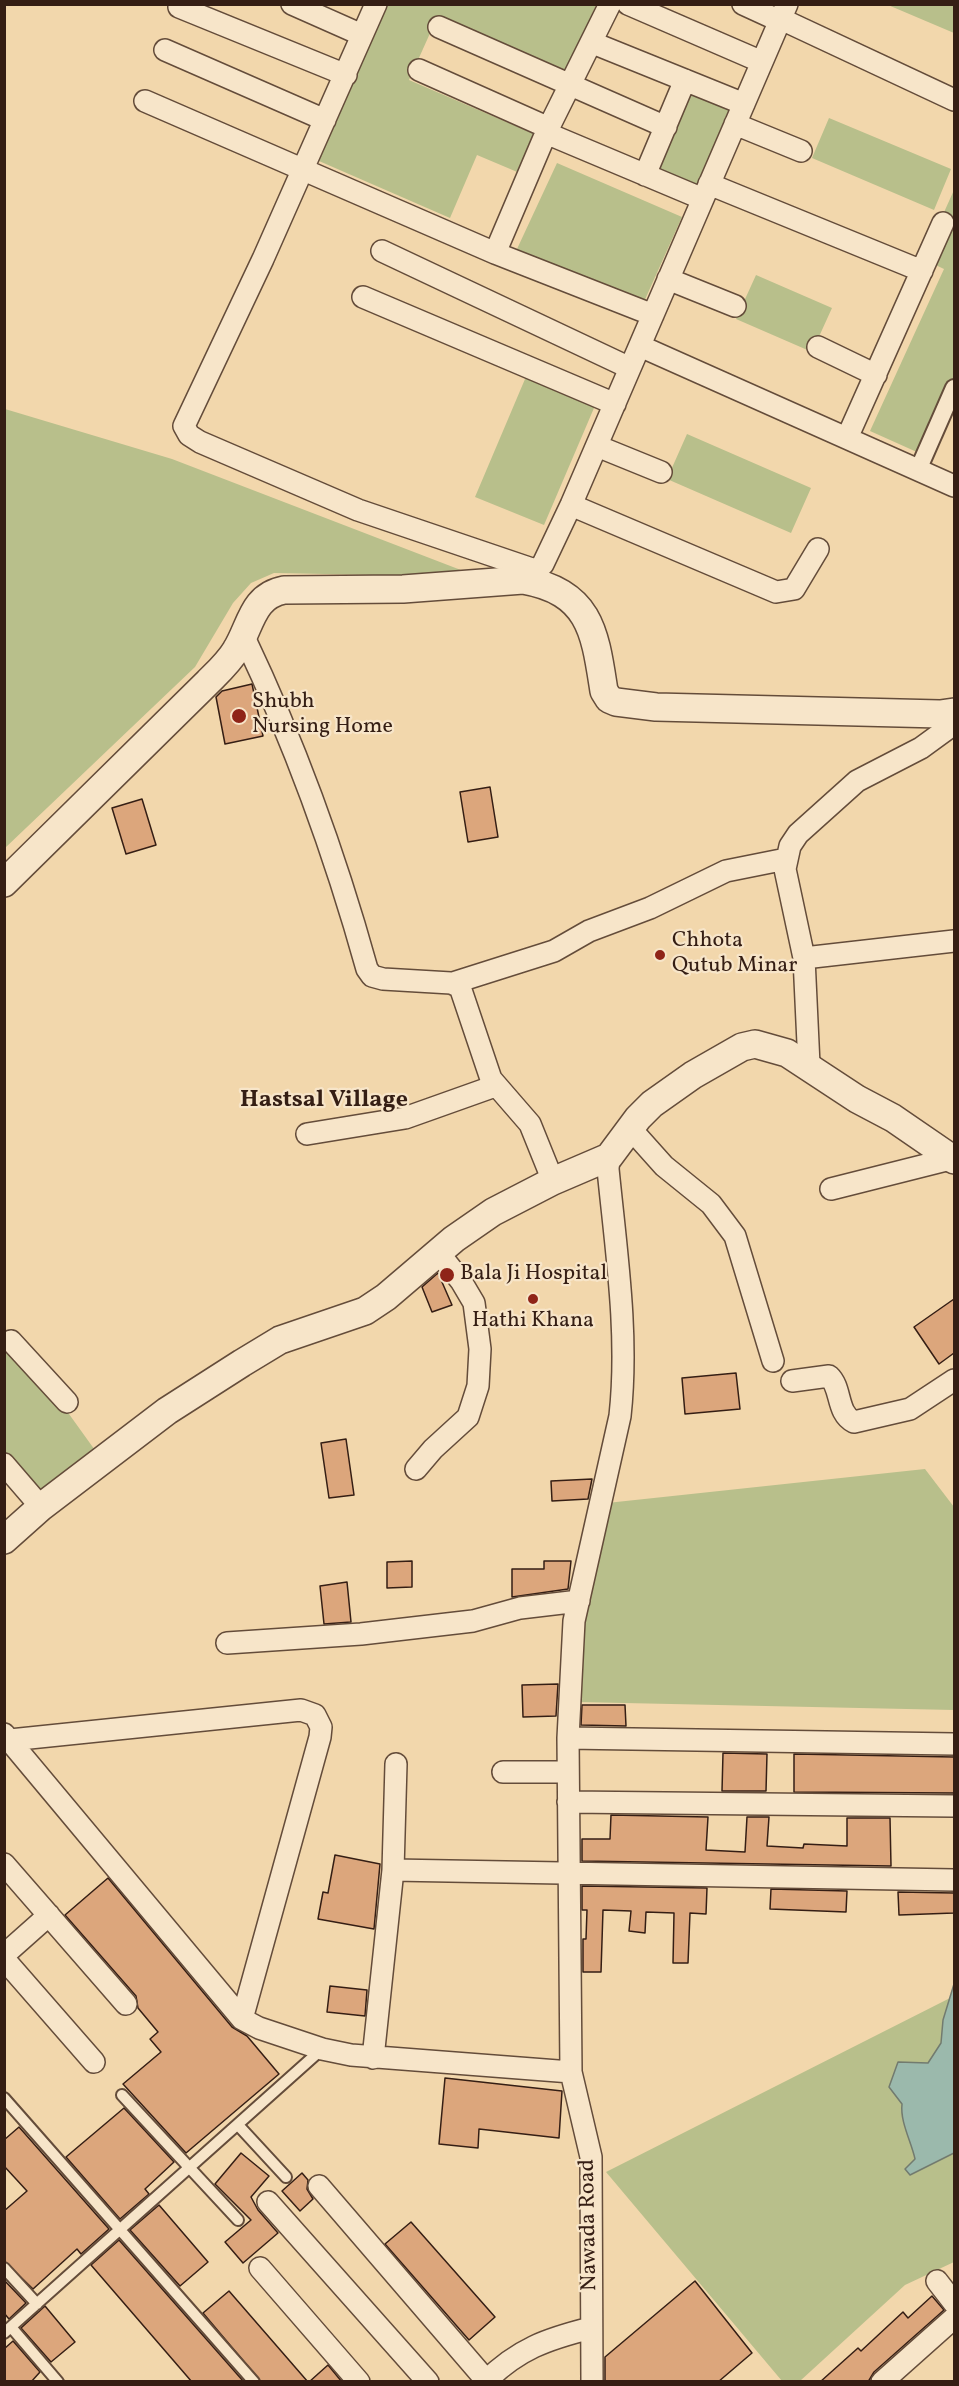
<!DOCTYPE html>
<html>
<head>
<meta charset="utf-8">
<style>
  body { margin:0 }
  #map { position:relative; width:959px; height:2386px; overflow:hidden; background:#f2d7ac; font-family:Vollkorn,serif }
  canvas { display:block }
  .frame { position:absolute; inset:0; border:6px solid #351e14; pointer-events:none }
</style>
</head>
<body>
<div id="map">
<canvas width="959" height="2386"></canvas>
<div class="frame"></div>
</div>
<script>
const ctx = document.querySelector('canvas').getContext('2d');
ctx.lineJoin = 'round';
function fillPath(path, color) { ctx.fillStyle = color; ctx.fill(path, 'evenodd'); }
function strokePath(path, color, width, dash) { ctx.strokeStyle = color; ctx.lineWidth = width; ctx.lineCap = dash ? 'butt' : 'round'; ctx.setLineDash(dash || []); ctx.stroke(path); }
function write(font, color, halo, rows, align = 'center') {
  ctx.font = font + ' Vollkorn,serif'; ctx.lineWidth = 4.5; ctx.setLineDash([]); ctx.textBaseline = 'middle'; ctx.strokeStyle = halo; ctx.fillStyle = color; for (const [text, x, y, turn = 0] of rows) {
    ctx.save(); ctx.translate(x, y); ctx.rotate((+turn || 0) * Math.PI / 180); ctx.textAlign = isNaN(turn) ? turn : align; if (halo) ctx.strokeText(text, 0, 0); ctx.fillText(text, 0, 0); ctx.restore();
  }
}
const green = new Path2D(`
  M 387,5 L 596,5 L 565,75 L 436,20 L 409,80 L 539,136 L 522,174 L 477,155 L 450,218 L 319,161 Z
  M 888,5 L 954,5 L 954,33 Z
  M 689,90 L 730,107 L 695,189 L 655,172 Z
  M 829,118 L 951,169 L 934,210 L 812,158 Z
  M 557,163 L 682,217 L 643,304 L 517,249 Z
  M 954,190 L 954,400 L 928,457 L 870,431 L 944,269 L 923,259 Z
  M 756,275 L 832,308 L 812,352 L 736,319 Z
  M 528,372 L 597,401 L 544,525 L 475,497 Z
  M 5,409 L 172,459 L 479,577 L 274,573 L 251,583 L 233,603 L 195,667 L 5,848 Z
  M 687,434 L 811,488 L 791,533 L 667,479 Z
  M 14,1347 L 46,1382 L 97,1453 L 40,1502 L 5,1460 L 4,1355 Z
  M 925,1469 L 954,1507 L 954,1710 L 577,1702 L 574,1634 L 607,1503 Z
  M 954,1996 L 954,2262 L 905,2285 L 800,2381 L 782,2381 L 606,2172 Z`);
const water = new Path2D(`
  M 954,1984 L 954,2153 L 910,2175 L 905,2169 L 915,2159 C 911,2141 900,2122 902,2104 L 889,2087 L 898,2062 L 928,2063 L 941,2043 L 943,2020 Z`);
const building = new Path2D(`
  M 252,684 L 263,736 L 225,744 L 216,697 L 222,691 Z
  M 490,787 L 498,837 L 468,842 L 460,792 Z
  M 142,799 L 156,845 L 126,854 L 112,808 Z
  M 438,1273 L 452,1305 L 432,1312 L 422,1287 Z
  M 954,1299 L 954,1353 L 939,1364 L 914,1327 Z
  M 736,1373 L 740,1409 L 685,1414 L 682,1378 Z
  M 346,1439 L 354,1495 L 329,1498 L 321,1443 Z
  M 592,1479 L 588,1499 L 552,1501 L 551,1481 Z
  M 412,1561 L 412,1587 L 387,1588 L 387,1562 Z
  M 544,1561 L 571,1561 L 568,1589 L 512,1597 L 512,1569 L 544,1569 Z
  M 347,1582 L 351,1622 L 324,1624 L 320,1586 Z
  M 558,1684 L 556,1716 L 523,1717 L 522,1685 Z
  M 582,1705 L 625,1705 L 626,1726 L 581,1725 Z
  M 723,1753 L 767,1754 L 766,1791 L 722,1791 Z
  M 794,1754 L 954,1757 L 954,1793 L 794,1792 Z
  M 611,1815 L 708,1817 L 706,1850 L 745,1852 L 747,1817 L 769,1817 L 767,1846 L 803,1848 L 804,1844 L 847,1846 L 847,1818 L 890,1818 L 891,1866 L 582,1861 L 582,1839 L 610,1839 Z
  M 335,1855 L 380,1864 L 374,1929 L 318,1919 L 323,1892 L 328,1893 Z
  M 108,1878 L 232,2027 L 247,2036 L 279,2074 L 186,2153 L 123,2084 L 161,2052 L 150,2039 L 158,2032 L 138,2008 L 136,1996 L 65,1915 Z
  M 582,1886 L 707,1888 L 706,1914 L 690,1913 L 688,1963 L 673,1963 L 674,1913 L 646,1912 L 645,1933 L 629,1931 L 631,1911 L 603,1910 L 601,1972 L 583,1972 L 583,1939 L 586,1939 L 587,1910 L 582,1910 Z
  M 771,1889 L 847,1891 L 846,1912 L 770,1909 Z
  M 898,1892 L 954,1893 L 954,1913 L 899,1915 Z
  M 330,1986 L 367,1990 L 365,2016 L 327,2012 Z
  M 445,2078 L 562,2091 L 559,2138 L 479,2129 L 478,2148 L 439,2144 Z
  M 124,2108 L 174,2162 L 145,2189 L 149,2194 L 120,2219 L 66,2157 Z
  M 19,2127 L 109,2229 L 81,2254 L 77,2249 L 33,2289 L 4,2261 L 4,2211 L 27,2191 L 4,2166 L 4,2140 Z
  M 241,2153 L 269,2176 L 251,2197 L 258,2210 L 278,2233 L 243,2263 L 225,2242 L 251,2220 L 215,2184 Z
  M 302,2173 L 308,2180 L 307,2189 L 313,2199 L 300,2211 L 282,2191 Z
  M 159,2205 L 208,2262 L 180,2286 L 130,2230 Z
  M 411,2222 L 495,2317 L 469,2340 L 385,2244 Z
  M 119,2240 L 244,2382 L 192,2382 L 91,2265 Z
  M 4,2280 L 26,2303 L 9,2319 L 4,2313 Z
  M 695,2281 L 752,2353 L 718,2382 L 605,2382 L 605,2357 Z
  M 229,2291 L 308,2382 L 261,2382 L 203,2313 Z
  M 932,2296 L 944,2310 L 874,2372 L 868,2382 L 820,2382 L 858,2348 L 861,2351 L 903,2312 L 908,2318 Z
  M 45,2306 L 75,2342 L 51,2362 L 21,2328 Z
  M 13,2341 L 40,2372 L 31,2382 L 4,2382 L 4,2349 Z
  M 328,2365 L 342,2382 L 309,2382 Z`);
const service = new Path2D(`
  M 122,2095 L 238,2220
  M 4,2098 L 254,2382
  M 238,2125 L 286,2177
  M 4,2268 L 37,2304
  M 11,2327 L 58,2382
  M 4,2333 L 322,2049`);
const pedestrian = new Path2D(`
  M 918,470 L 954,388`);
const minor = new Path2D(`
  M 292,4 L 362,35
  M 376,4 L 263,259 L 184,426 L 189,435 L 200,442 L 358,510 L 538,571
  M 628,4 L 762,62
  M 743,4 L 780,21
  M 179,7 L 346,75
  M 781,19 L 954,100
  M 439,27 L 666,127
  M 593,43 L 744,104
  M 165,50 L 325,120
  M 419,70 L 549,128
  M 145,101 L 495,253 L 653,315
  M 735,124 L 801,151
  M 546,133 L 703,199
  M 645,175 L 685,80
  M 709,184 L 922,271
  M 382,251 L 630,368
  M 495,253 L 546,133 L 610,4
  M 668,279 L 735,306
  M 363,297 L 615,404
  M 640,346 L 954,486
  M 818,347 L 876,375
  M 847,438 L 943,223
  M 597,446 L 661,472
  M 571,505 L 776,592 L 794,589 L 818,549
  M 528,578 L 543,564 L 571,505 L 787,4
  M 244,637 C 295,744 335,854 367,969 L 372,976 L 383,979 L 451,983 L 460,987 L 491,1079 L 530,1124 L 553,1181
  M 804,958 L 954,941
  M 453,983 L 554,951 L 589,931 L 650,908 L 726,871 L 786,859
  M 809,1065 L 804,958 L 785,869 L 790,846 L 798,834 L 857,781 L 921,748 L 954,724
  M 630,1128 L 664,1166 L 711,1204 L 735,1236 L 773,1361
  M 307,1134 L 405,1118 L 495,1086
  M 831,1189 L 954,1158
  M 11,1341 L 67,1402
  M 792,1381 L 829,1376 C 842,1388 836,1413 854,1422 L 910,1409 L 954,1380
  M 4,1464 L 41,1507
  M 416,1469 L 433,1449 L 468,1417 L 478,1386 L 480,1349 L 474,1303 L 461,1281 L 438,1252
  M 227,1643 L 361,1634 L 473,1621 L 520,1608 L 579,1601
  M 4,1734 L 242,2019 L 259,2028 L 322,2049 L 351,2055 L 571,2072
  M 568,1738 L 954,1744
  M 10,1740 L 301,1710 L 315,1715 L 321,1727 L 320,1737 L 242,2019
  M 503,1772 L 568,1772
  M 568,1802 L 954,1806
  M 4,1864 L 126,2004
  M 393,1870 L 954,1880
  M 4,1955 L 49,1915
  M 4,1959 L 94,2062
  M 373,2058 L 393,1870 L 396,1764
  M 319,2186 L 486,2380
  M 268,2202 L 428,2382
  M 260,2268 L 359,2382
  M 937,2281 L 954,2303
  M 485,2382 C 518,2349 547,2339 591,2328
  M 592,2382 L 591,2157 L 571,2072 L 568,1738 L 574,1621 L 620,1416 C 629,1335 616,1250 608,1169 L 609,1157
  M 882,2382 L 954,2318`);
const tertiary = new Path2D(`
  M 4,883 L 208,682 C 218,672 229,662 236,650 C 251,626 252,596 284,590 L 403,589 L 523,580 C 591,592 595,633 604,691 L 609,699 L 616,702 L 656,707 L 940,714 L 954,712
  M 4,1540 L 41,1507 L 167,1411 L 242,1363 L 280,1340 L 365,1311 L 386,1297 L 454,1239 L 493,1212 L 553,1181 L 609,1157 L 638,1118 L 652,1104 L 693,1075 L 742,1047 L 755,1044 L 787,1053 L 857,1099 L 893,1118 L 954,1160`);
const markers = [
  [239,716,8,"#8f2418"],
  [660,955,6,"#8f2418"],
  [447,1275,8,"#8f2418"],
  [533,1299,6,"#8f2418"]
];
const poiNames = [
  ["Shubh",252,703],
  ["Nursing Home",252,728],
  ["Chhota",672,942],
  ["Qutub Minar",672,967],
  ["Bala Ji Hospital",460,1275],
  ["Hathi Khana",533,1322,"center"]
];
const streetNames = [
  ["Nawada Road",590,2225,-91]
];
const neighbourhoodNames = [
  ["Hastsal Village",324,1102]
];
fillPath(green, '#b8bf8b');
fillPath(water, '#9bb9ac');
strokePath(water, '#727b6f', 1.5);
fillPath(building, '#dca67c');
strokePath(building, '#351e14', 1.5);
strokePath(service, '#644c3a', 14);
strokePath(pedestrian, '#644c3a', 20);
strokePath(minor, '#644c3a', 24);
strokePath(tertiary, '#644c3a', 30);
strokePath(service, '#f7e5c9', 10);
strokePath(pedestrian, '#f7e5c9', 16);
strokePath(minor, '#f7e5c9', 21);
strokePath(tertiary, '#f7e5c9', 27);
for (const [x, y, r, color] of markers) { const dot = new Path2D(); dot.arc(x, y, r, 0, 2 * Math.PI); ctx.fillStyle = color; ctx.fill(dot); strokePath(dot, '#f7e5c9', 2); }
write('22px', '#351e14', '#f7e5c9', poiNames, 'left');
write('22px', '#351e14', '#f7e5c9', streetNames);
write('bold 24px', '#351e14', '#f7e5c9', neighbourhoodNames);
</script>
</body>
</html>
